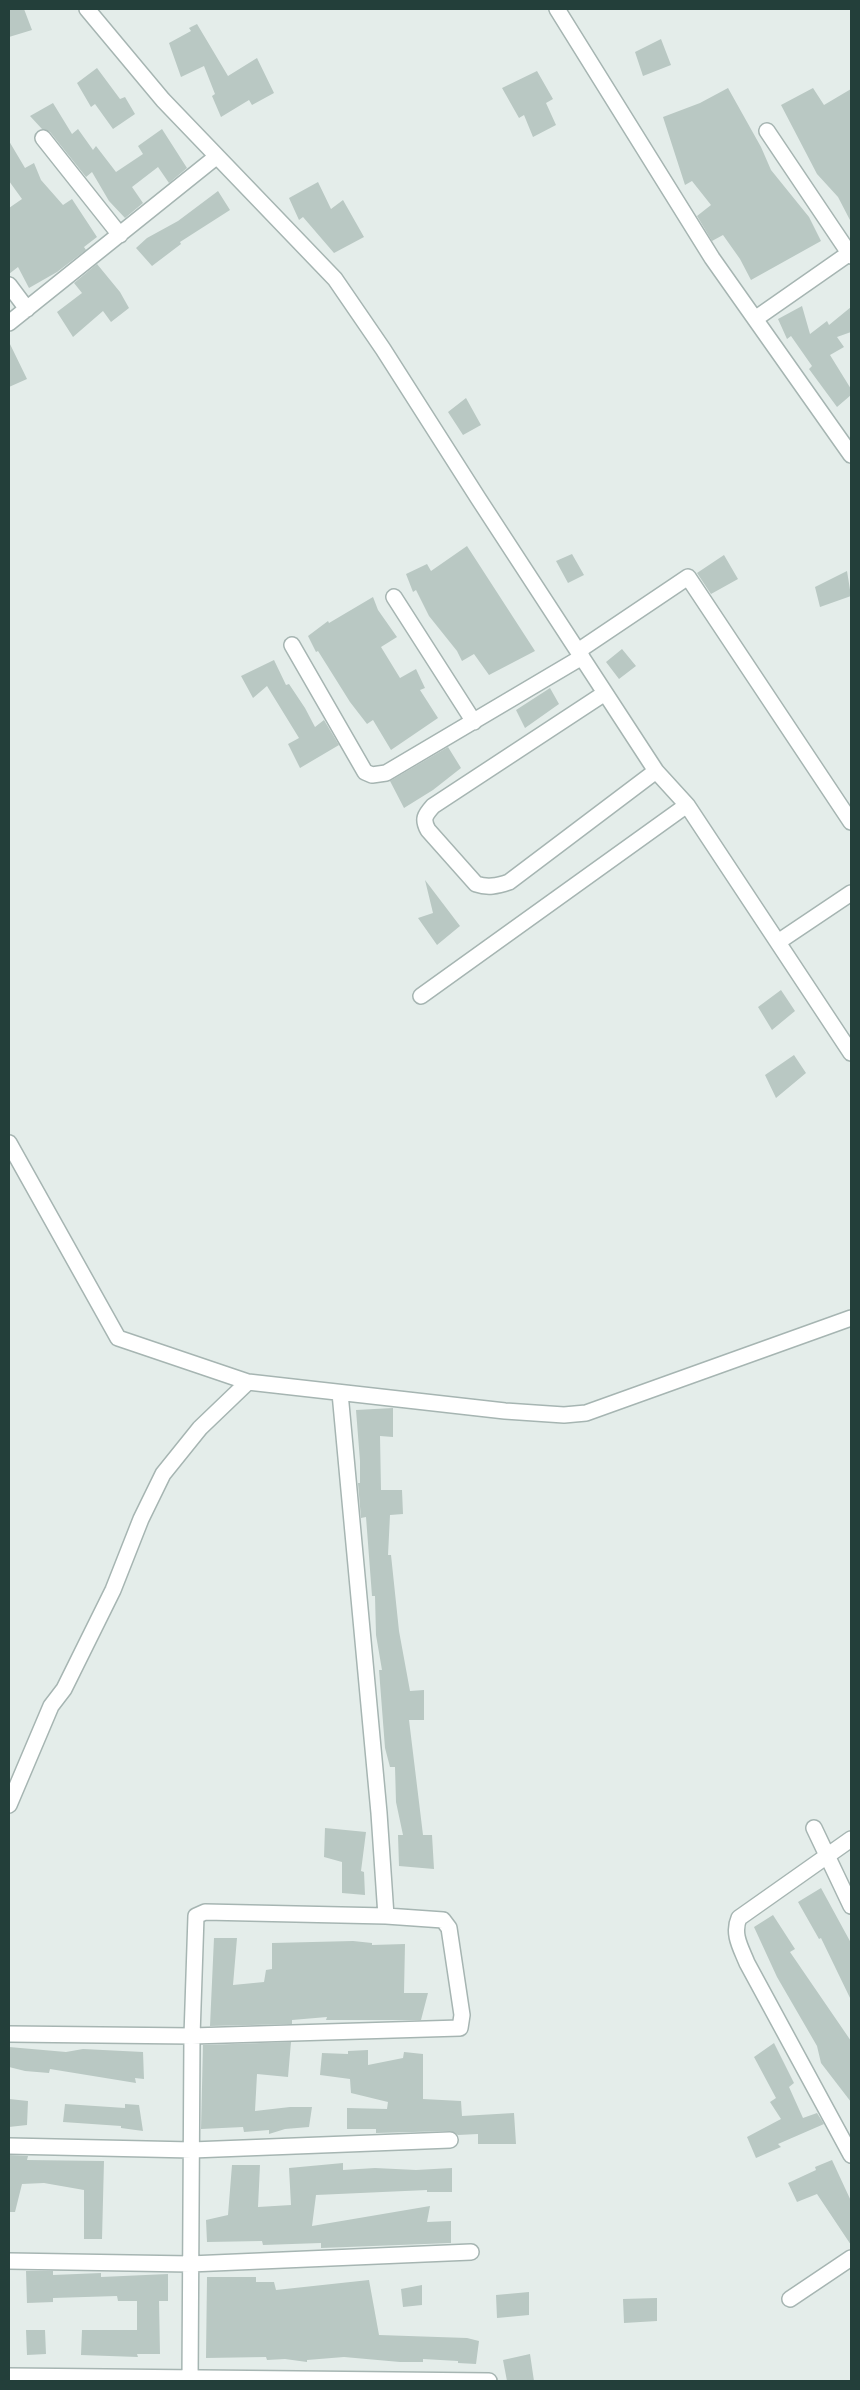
<!DOCTYPE html>
<html>
<head>
<meta charset="utf-8">
<style>
  body { margin:0 }
  #map { position:relative; width:860px; height:2390px; overflow:hidden; background:#e4edea; font-family:"Exo 2",sans-serif }
  canvas { display:block }
  .frame { position:absolute; inset:0; border:10px solid #233f3a; pointer-events:none }
</style>
</head>
<body>
<div id="map">
<canvas width="860" height="2390"></canvas>
<div class="frame"></div>
</div>
<script>
const ctx = document.querySelector('canvas').getContext('2d');
ctx.lineJoin = 'round';
function fillPath(path, color) { ctx.fillStyle = color; ctx.fill(path, 'evenodd'); }
function strokePath(path, color, width, dash) { ctx.strokeStyle = color; ctx.lineWidth = width; ctx.lineCap = dash ? 'butt' : 'round'; ctx.setLineDash(dash || []); ctx.stroke(path); }
const building = new Path2D(`
  M 9,9 L 24,9 L 32,30 L 9,37 Z
  M 197,24 L 228,76 L 257,58 L 274,93 L 252,105 L 249,100 L 221,117 L 212,96 L 215,94 L 204,66 L 181,77 L 169,43 L 191,31 L 189,28 Z
  M 661,39 L 671,65 L 643,76 L 635,52 Z
  M 97,68 L 120,99 L 125,97 L 135,114 L 113,129 L 95,104 L 91,107 L 77,83 Z
  M 537,71 L 553,99 L 546,103 L 556,125 L 533,137 L 524,115 L 519,118 L 502,88 Z
  M 728,88 L 761,147 L 771,170 L 809,217 L 821,241 L 751,280 L 740,259 L 723,235 L 712,241 L 697,216 L 711,205 L 692,181 L 685,185 L 663,117 L 700,103 Z
  M 813,88 L 824,105 L 851,89 L 851,222 L 838,197 L 817,174 L 781,105 Z
  M 53,103 L 72,134 L 78,129 L 93,150 L 96,146 L 116,172 L 143,154 L 138,146 L 162,129 L 187,168 L 169,183 L 158,167 L 132,187 L 143,203 L 125,218 L 109,201 L 92,172 L 86,177 L 50,132 L 42,129 L 30,116 Z
  M 9,141 L 25,168 L 34,163 L 41,180 L 63,205 L 72,199 L 97,237 L 84,247 L 86,250 L 57,272 L 29,288 L 18,267 L 9,274 L 9,208 L 22,199 L 9,181 Z
  M 318,182 L 331,209 L 343,200 L 364,237 L 334,253 L 303,217 L 299,220 L 289,198 Z
  M 218,191 L 230,210 L 180,242 L 181,244 L 152,266 L 136,248 L 147,238 L 178,221 Z
  M 97,264 L 120,292 L 129,308 L 111,322 L 103,311 L 73,337 L 57,312 L 82,293 L 74,283 Z
  M 802,306 L 810,334 L 827,321 L 829,325 L 851,307 L 851,332 L 837,337 L 844,347 L 830,355 L 851,389 L 851,395 L 837,407 L 809,369 L 812,366 L 791,336 L 787,339 L 778,319 Z
  M 9,342 L 27,379 L 9,387 Z
  M 466,398 L 481,425 L 463,435 L 448,412 Z
  M 467,546 L 535,651 L 489,675 L 474,654 L 462,661 L 457,651 L 429,616 L 416,590 L 413,592 L 406,574 L 427,564 L 431,571 Z
  M 572,554 L 584,575 L 568,583 L 556,561 Z
  M 724,555 L 738,579 L 711,594 L 697,573 Z
  M 847,571 L 851,596 L 820,607 L 815,587 Z
  M 373,597 L 378,610 L 397,637 L 381,647 L 400,678 L 416,669 L 425,688 L 420,690 L 438,718 L 391,750 L 373,720 L 367,724 L 350,702 L 318,651 L 316,652 L 308,636 L 328,621 L 329,623 Z
  M 622,649 L 636,666 L 619,679 L 606,662 Z
  M 274,660 L 286,685 L 289,684 L 305,708 L 315,727 L 324,720 L 339,745 L 300,768 L 288,744 L 299,738 L 267,686 L 253,698 L 241,676 Z
  M 550,688 L 559,704 L 525,728 L 516,710 Z
  M 448,747 L 461,768 L 433,790 L 404,808 L 390,781 Z
  M 425,880 L 460,926 L 437,945 L 418,918 L 433,913 Z
  M 781,990 L 795,1011 L 772,1030 L 758,1007 Z
  M 794,1055 L 806,1073 L 776,1098 L 765,1075 Z
  M 393,1408 L 393,1437 L 380,1436 L 381,1490 L 402,1490 L 403,1514 L 390,1515 L 388,1555 L 391,1555 L 399,1631 L 410,1691 L 424,1690 L 424,1720 L 409,1720 L 423,1835 L 432,1835 L 434,1869 L 399,1866 L 398,1835 L 403,1835 L 396,1802 L 395,1767 L 390,1767 L 385,1748 L 379,1670 L 382,1670 L 376,1635 L 375,1596 L 372,1596 L 366,1517 L 361,1518 L 358,1483 L 360,1483 L 360,1461 L 356,1410 Z
  M 325,1828 L 366,1832 L 361,1871 L 364,1872 L 365,1895 L 342,1893 L 342,1862 L 324,1857 Z
  M 821,1888 L 851,1943 L 851,2000 L 821,1938 L 819,1939 L 798,1902 Z
  M 773,1915 L 795,1949 L 790,1952 L 851,2041 L 851,2102 L 821,2063 L 817,2046 L 777,1977 L 754,1927 Z
  M 214,1938 L 237,1938 L 233,1985 L 264,1982 L 266,1970 L 272,1969 L 272,1943 L 353,1941 L 372,1943 L 372,1945 L 405,1944 L 404,1993 L 428,1993 L 421,2020 L 326,2020 L 327,2017 L 292,2020 L 292,2024 L 210,2026 Z
  M 291,2042 L 288,2077 L 257,2074 L 255,2111 L 290,2107 L 312,2107 L 309,2127 L 285,2129 L 269,2134 L 269,2130 L 244,2132 L 243,2127 L 201,2129 L 203,2045 Z
  M 774,2043 L 794,2083 L 789,2087 L 803,2118 L 817,2113 L 824,2124 L 778,2144 L 781,2147 L 756,2158 L 747,2137 L 781,2119 L 770,2102 L 776,2098 L 754,2057 Z
  M 9,2047 L 66,2052 L 83,2049 L 143,2052 L 144,2079 L 135,2078 L 136,2083 L 50,2069 L 49,2073 L 25,2071 L 9,2067 Z
  M 368,2050 L 368,2065 L 403,2058 L 404,2052 L 423,2054 L 423,2099 L 461,2101 L 462,2116 L 514,2113 L 516,2144 L 478,2144 L 478,2134 L 458,2135 L 450,2131 L 376,2133 L 376,2129 L 347,2129 L 347,2108 L 387,2109 L 388,2102 L 351,2093 L 350,2079 L 320,2075 L 322,2053 L 348,2054 L 348,2051 Z
  M 9,2099 L 28,2101 L 27,2125 L 9,2127 Z
  M 65,2104 L 125,2108 L 125,2104 L 139,2105 L 143,2131 L 121,2128 L 121,2126 L 63,2122 Z
  M 9,2155 L 28,2156 L 27,2160 L 104,2161 L 102,2239 L 84,2239 L 84,2190 L 44,2183 L 22,2184 L 15,2212 L 9,2212 Z
  M 832,2160 L 851,2201 L 851,2245 L 817,2194 L 797,2202 L 788,2183 L 816,2170 L 815,2167 Z
  M 343,2163 L 343,2170 L 375,2168 L 416,2170 L 452,2168 L 452,2192 L 427,2192 L 427,2190 L 316,2195 L 312,2226 L 430,2206 L 427,2222 L 451,2221 L 451,2243 L 321,2248 L 321,2243 L 263,2245 L 262,2241 L 207,2242 L 206,2220 L 228,2215 L 232,2165 L 260,2165 L 258,2207 L 291,2205 L 289,2168 Z
  M 26,2271 L 53,2271 L 53,2275 L 101,2273 L 101,2277 L 168,2274 L 168,2301 L 159,2301 L 160,2354 L 137,2354 L 138,2357 L 81,2355 L 82,2330 L 137,2330 L 137,2301 L 118,2301 L 117,2296 L 53,2298 L 53,2302 L 27,2303 Z
  M 207,2277 L 256,2277 L 256,2282 L 274,2282 L 276,2290 L 369,2280 L 379,2335 L 467,2338 L 479,2341 L 476,2364 L 458,2363 L 458,2361 L 423,2359 L 423,2362 L 400,2362 L 344,2357 L 307,2360 L 307,2362 L 285,2359 L 267,2360 L 266,2357 L 206,2358 Z
  M 422,2285 L 422,2305 L 403,2307 L 401,2289 Z
  M 529,2292 L 529,2315 L 497,2318 L 496,2295 Z
  M 657,2298 L 657,2321 L 624,2323 L 623,2299 Z
  M 26,2330 L 45,2330 L 46,2354 L 27,2355 Z
  M 530,2354 L 534,2381 L 507,2381 L 503,2360 Z`);
const minor = new Path2D(`
  M 87,9 L 163,100 L 335,279 L 383,349 L 478,498 L 656,771 L 687,805 L 851,1053
  M 557,9 L 712,258 L 851,455
  M 767,131 L 851,256
  M 43,138 L 120,235
  M 9,285 L 27,309
  M 755,319 L 851,252
  M 9,323 L 216,157
  M 394,597 L 474,722
  M 292,645 L 365,772 L 372,775 L 386,773 L 582,657
  M 578,651 L 688,577 L 851,822
  M 605,693 L 433,806 C 425,815 422,819 428,830 L 476,884 C 488,888 497,886 509,882 L 656,771
  M 778,942 L 851,893
  M 421,996 L 687,805
  M 9,1143 L 118,1338 L 248,1382
  M 9,1805 L 51,1706 L 64,1689 L 113,1590 L 141,1519 L 163,1474 L 200,1428 L 248,1382 L 505,1411 L 564,1415 L 586,1413 L 851,1318
  M 814,1828 L 851,1906
  M 851,1839 L 739,1918 C 732,1934 741,1948 747,1963 L 851,2155
  M 9,2034 L 192,2036 L 196,1916 L 205,1912 L 386,1916 L 379,1813 L 340,1393
  M 9,2146 L 192,2150 L 450,2140
  M 9,2261 L 190,2264 L 471,2252
  M 790,2299 L 851,2258
  M 9,2376 L 489,2381
  M 190,2381 L 192,2036 L 460,2028 L 462,2015 L 449,1928 L 443,1920 L 386,1916`);
fillPath(building, '#b9c8c3');
strokePath(minor, '#a6b5b2', 18);
strokePath(minor, '#fff', 15);
</script>
</body>
</html>
